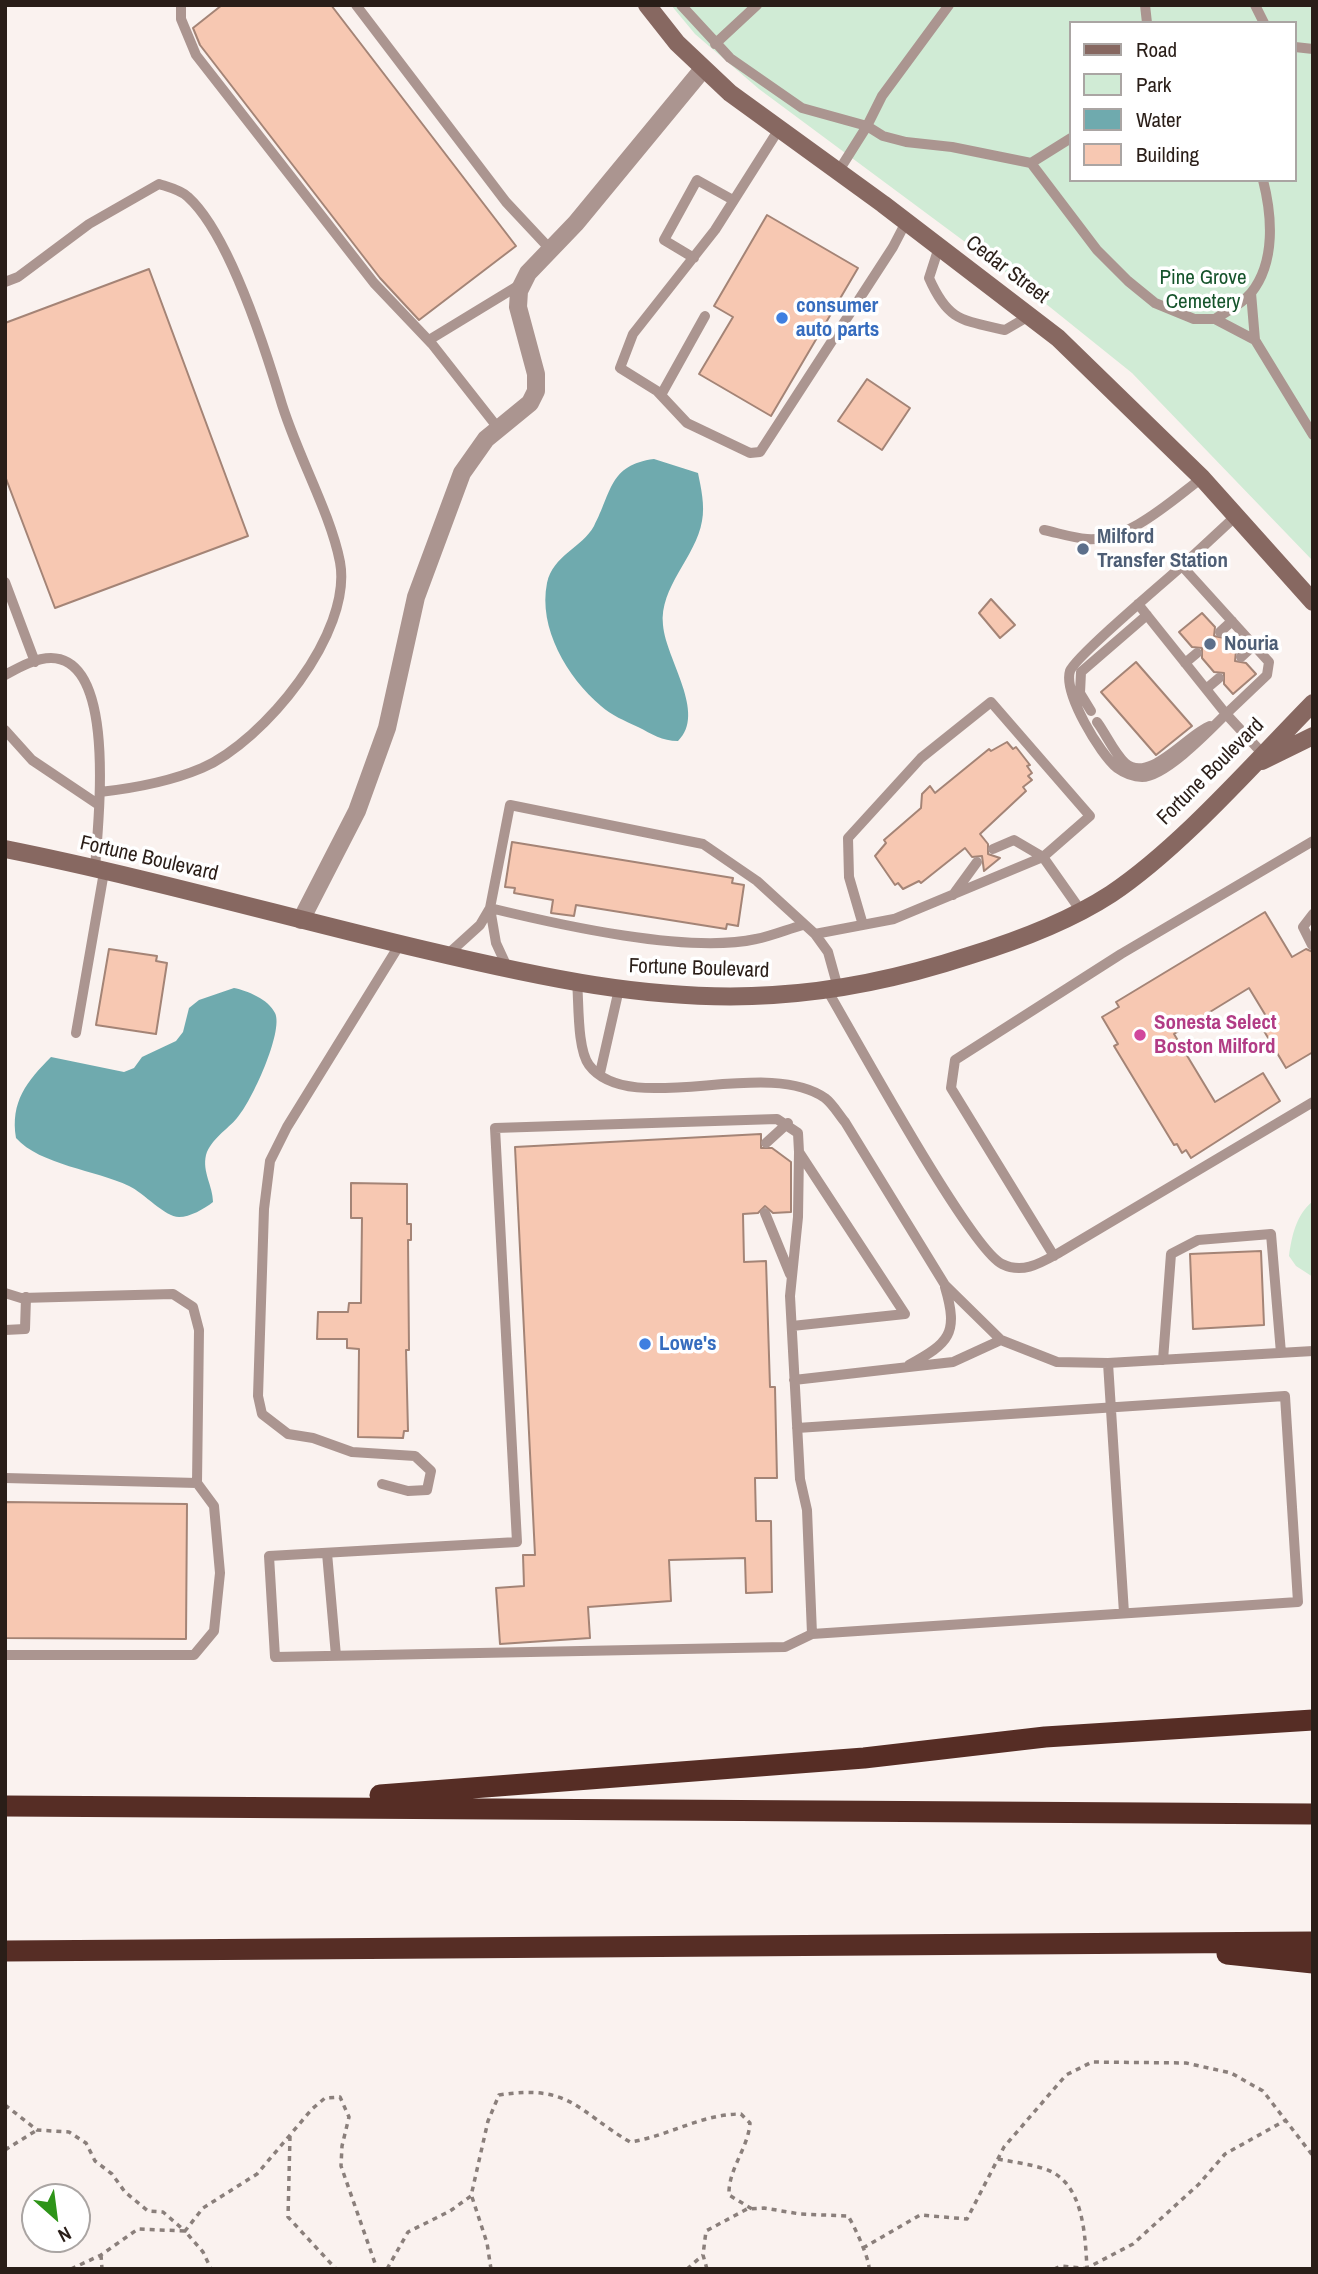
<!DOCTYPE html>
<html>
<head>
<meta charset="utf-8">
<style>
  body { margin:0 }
  #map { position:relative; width:1318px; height:2274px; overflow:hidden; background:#faf2ef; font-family:"Archivo Narrow",sans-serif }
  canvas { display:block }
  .frame { position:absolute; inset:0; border:7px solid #2a1e18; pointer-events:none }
  .legend { position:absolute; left:1069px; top:21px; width:228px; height:161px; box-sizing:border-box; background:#fff; border:2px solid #aaa5a3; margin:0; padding:9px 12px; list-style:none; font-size:21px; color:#2a1e18 }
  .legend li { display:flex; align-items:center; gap:14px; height:35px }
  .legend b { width:35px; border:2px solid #aaa5a3 }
  .north { position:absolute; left:21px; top:2183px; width:70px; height:70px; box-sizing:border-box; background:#fff; border:2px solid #aaa5a3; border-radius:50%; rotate:152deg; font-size:19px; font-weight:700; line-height:28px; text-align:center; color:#2a1e18 }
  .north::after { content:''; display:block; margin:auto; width:24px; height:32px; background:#2e9419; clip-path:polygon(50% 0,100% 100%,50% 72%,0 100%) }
</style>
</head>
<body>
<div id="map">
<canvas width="1318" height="2274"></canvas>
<div class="frame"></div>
<ul class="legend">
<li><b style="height:9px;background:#876861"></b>Road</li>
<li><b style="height:19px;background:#d0ebd5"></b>Park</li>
<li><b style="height:19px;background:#6faaae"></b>Water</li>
<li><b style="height:19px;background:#f7c8b2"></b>Building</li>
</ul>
<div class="north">N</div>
</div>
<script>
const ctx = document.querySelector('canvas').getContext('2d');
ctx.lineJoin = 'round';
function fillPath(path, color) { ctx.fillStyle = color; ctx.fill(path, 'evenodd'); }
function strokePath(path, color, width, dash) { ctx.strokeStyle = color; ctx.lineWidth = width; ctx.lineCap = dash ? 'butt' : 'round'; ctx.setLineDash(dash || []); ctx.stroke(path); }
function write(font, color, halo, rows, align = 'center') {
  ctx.font = font + ' "Archivo Narrow",sans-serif'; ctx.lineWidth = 7; ctx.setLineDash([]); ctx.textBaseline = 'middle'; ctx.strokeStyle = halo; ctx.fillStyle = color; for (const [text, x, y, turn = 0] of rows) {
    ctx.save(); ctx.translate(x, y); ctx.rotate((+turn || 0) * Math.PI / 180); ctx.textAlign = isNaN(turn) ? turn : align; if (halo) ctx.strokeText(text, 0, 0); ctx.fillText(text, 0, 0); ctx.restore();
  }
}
const green = new Path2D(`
  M 671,5 L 1313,5 L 1313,561 L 1132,373 L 1015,279 L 759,89 L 695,34 ZM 1071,23 L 1295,23 L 1295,180 L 1071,180 Z
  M 1313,1201 L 1313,1277 L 1296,1266 L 1289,1256 C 1292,1235 1296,1215 1313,1201 Z`);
const water = new Path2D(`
  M 654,459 L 698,473 C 701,488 705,505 702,521 C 696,557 659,587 663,625 C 666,660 707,713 678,741 C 662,741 652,734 638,727 C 625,721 611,715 601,706 C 567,677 538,628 547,583 C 553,555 582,548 594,526 C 612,492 609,465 654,459 Z
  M 234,988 C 248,991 268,999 275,1013 C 284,1031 251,1103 237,1118 C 227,1130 211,1139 206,1155 C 202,1172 213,1186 213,1202 C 204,1209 190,1217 179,1217 C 165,1217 144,1193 129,1186 C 96,1170 40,1165 16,1138 C 10,1102 27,1081 51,1057 L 124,1072 L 134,1068 L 142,1057 L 176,1041 L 183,1032 L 189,1008 L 199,1000 Z`);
const building = new Path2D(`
  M 222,5 L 331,5 L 516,246 L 419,320 L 380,278 L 200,45 L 193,28 Z
  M 767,215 L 858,268 L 771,416 L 699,374 L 733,317 L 714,306 Z
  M 149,269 L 248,536 L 55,608 L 5,476 L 5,323 Z
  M 867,379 L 910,408 L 882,450 L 838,421 Z
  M 991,599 L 1015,625 L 1000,638 L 979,613 Z
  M 1202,613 L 1215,627 L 1214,636 L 1224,638 L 1236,651 L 1235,661 L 1246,663 L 1256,674 L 1233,694 L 1224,684 L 1224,673 L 1214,672 L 1202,658 L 1202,648 L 1192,647 L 1179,632 Z
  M 1136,662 L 1192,726 L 1156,755 L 1101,692 Z
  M 1007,742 L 1013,749 L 1016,747 L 1030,765 L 1027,766 L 1032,773 L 1028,776 L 1032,780 L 1023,787 L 1026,791 L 980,834 L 988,844 L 988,854 L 1000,858 L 984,871 L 982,856 L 972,857 L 965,848 L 921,883 L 919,881 L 903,889 L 898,883 L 895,885 L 875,856 L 886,843 L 884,840 L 921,808 L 922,794 L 930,786 L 935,793 L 989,749 L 991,751 Z
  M 512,842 L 733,878 L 732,883 L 744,885 L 738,926 L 727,924 L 726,929 L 576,905 L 574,916 L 551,913 L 553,900 L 514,893 L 515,888 L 505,887 Z
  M 1265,912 L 1292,957 L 1306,949 L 1313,952 L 1313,1052 L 1286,1068 L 1264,1031 L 1272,1026 L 1249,988 L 1174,1034 L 1215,1102 L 1263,1073 L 1280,1101 L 1191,1158 L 1186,1150 L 1182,1153 L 1177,1144 L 1174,1145 L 1114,1046 L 1118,1044 L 1102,1017 L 1119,1007 L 1116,1002 Z
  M 109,949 L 157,956 L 156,961 L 167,963 L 156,1034 L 96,1025 Z
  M 761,1134 L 761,1148 L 772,1148 L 791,1162 L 791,1212 L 773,1213 L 765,1206 L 758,1213 L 743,1214 L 744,1262 L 766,1261 L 770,1387 L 775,1387 L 777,1478 L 755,1478 L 756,1521 L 771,1521 L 772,1592 L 746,1593 L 745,1558 L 669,1560 L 671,1601 L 588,1607 L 590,1638 L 500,1644 L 496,1588 L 524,1586 L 523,1555 L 535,1555 L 515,1147 Z
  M 351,1183 L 407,1184 L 407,1224 L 411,1224 L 411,1240 L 408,1240 L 409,1350 L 406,1350 L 408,1431 L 404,1431 L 403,1438 L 358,1437 L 359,1349 L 347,1348 L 347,1339 L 317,1339 L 318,1312 L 348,1312 L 349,1303 L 361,1303 L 362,1218 L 351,1218 Z
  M 1261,1251 L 1264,1325 L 1193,1329 L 1190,1254 Z
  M 5,1502 L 187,1504 L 186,1639 L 5,1638 Z`);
const path = new Path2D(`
  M 5,2105 L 37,2130 L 69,2132 L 86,2143 L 95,2161 L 112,2174 L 125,2192 L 148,2211 L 163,2212 L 185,2231 L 203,2208 L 257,2174 L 312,2109 L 325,2098 L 340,2097 L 349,2117 L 342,2146 L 341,2166 L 377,2269
  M 290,2136 L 288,2217 L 336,2269
  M 5,2150 L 37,2130
  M 998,2159 C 1013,2162 1030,2164 1045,2169 C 1084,2182 1085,2235 1087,2268 L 1133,2244 L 1199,2184 L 1225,2154 L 1286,2120
  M 472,2197 L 487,2243 L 491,2269
  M 863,2248 L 920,2215 L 967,2219 L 1004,2147 L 1066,2075 L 1092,2062 L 1186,2063 L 1231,2073 L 1263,2091 L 1313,2156
  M 101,2255 L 102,2269
  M 71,2269 L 101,2255 L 138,2229 L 185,2231 L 203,2252 L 211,2269
  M 387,2269 L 408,2232 L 450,2211 L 471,2196 L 488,2121 L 499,2095 C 570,2084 576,2110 630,2142 C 669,2136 701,2114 741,2114 L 750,2123 C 748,2149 728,2169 729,2195 L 752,2209
  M 687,2269 L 703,2255
  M 707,2269 L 703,2255 L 706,2231 L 747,2209 L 764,2208 L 800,2214 L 848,2216 C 854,2225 870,2260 869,2269
  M 1054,2269 L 1061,2266 L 1091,2269`);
const service = new Path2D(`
  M 181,5 L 181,19 L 196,55 L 374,283 L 432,344 L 498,428
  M 356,5 L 506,202 L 550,249
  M 681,5 L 730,58 L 802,108 L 867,126 L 883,136 L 906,142 L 952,147 L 1031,163 L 1097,250 L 1128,281 L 1155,303 L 1194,319 L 1215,319 L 1255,340 L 1313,435
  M 1145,5 L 1147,23
  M 1255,5 L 1264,23
  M 715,44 L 757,5
  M 1295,47 L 1313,49
  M 779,129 L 715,230 L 633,334 L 620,368 L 657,391 L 687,423 L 750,453 L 760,452 L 893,247 L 906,222
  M 1031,163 L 1071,138
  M 838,172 L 867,126 L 882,96 L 949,5
  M 939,247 L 929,278 C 948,321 961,320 1005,330 L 1029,316
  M 694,258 L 664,240 L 697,180 L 733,200
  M 5,282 L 18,277 L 89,224 L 159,184 C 168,187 181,190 188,197 C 228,233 264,345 280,398 C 295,451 330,511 340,562 C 353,633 264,741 202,768 C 169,782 136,788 100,792
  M 1251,293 L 1255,340
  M 1215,319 C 1227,311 1242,304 1251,293 C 1276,262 1272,215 1263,180
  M 429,340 L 521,284
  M 661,395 L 705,316
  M 1237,515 L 1182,566 L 1269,662 L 1267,675 L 1226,714 L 1263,754
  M 1044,530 C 1058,533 1073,538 1087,539 C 1128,542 1171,501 1202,478
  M 5,582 L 35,662
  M 1138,604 L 1226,714 C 1209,731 1165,777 1142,777 C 1133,777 1124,773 1117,768 C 1100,754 1063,693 1070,671 C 1075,657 1165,581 1182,566
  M 1220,632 L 1232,621
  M 1241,657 L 1254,645
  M 1185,663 L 1197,653
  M 5,675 C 18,668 35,658 51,658 C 119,659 97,828 95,870
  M 1206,689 L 1219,678
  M 1091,711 L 1080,693 L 1081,672 L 1147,615
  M 1097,722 C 1106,734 1114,753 1125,763 C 1149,785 1188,734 1210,726
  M 5,730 L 32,760 L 99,805
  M 953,895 L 977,862
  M 490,908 L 496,943 L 508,969
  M 803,925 C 788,929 772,936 756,939 C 688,954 560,925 490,908 L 510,805 L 703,844 L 757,881 L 815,934 L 828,952 L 838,988
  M 863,925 L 849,877 L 848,838 L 921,758 L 991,702 L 1090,816 L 1043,857 L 1014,840 L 993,849
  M 815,934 L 894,919 L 1043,857 L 1081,911
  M 1312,945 L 1303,927 L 1313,914
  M 447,955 L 480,925 L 490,908
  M 577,981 C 579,1003 577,1049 589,1065 C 629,1119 765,1056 825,1098 C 833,1104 839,1115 845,1122 L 945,1285 L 1001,1340 L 1057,1362 L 1108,1363 L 1313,1351
  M 826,988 C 852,1032 970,1249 1002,1264 C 1022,1274 1039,1264 1057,1254 L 1313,1102
  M 76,1033 L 104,872
  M 600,1073 L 619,989
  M 766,1143 L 788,1123
  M 799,1152 L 798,1217 L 790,1296 L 800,1479 L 807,1510 L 812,1634
  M 765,1213 L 790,1274
  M 1054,1256 L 951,1088 L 955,1060 L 1121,954 L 1313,841
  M 5,1293 L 21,1298 L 173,1294 L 193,1307 L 199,1330 L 197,1483 L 214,1506 L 220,1573 L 214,1631 L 194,1655 L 5,1655
  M 792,1326 L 905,1314 L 799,1152 L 798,1133 L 777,1119 L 495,1128 L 517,1542 L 269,1556 L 275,1657 L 785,1647 L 812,1634 L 1298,1602 L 1285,1396 L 797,1428
  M 5,1330 L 25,1329 L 26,1297
  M 1163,1360 L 1171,1254 L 1198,1240 L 1271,1234 L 1281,1353
  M 1108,1363 L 1124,1613
  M 909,1365 C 949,1343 959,1334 945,1287
  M 794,1380 L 953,1362 L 1001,1340
  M 5,1478 L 197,1483
  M 382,1484 L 408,1491 L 427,1490 L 431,1471 L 415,1456 L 352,1452 L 313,1438 L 288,1434 L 262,1414 L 258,1396 L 264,1209 L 270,1161 L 287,1127 L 400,944
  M 327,1553 L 336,1656`);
const minor = new Path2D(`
  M 301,920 L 357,811 L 387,728 L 416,597 L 462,473 L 486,439 L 530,403 L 536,391 L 536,374 L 518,307 L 519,291 L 528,273 L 576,223 L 703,69`);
const secondary = new Path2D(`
  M 647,5 L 677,43 L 730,93 L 883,204 L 1058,338 L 1202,478 L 1313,602
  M 1262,761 L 1313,736
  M 5,849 C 145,877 282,916 421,949 C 535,976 654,1003 773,995 C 839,991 904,977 968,956 C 1017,941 1068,922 1111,894 C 1181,847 1253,764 1313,703`);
const motorway = new Path2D(`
  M 380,1795 L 864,1758 L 1045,1737 L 1313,1720
  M 5,1806 L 1313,1814
  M 5,1951 L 1313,1942
  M 1227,1954 L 1313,1963`);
const markers = [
  [782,318,7,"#3f7fe0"],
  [1083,549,7,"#5c6f8a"],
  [1210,644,7,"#5c6f8a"],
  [1140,1035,7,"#d1479c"],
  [645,1344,7,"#3f7fe0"]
];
const streetNames = [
  ["Cedar Street",1007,270,37],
  ["Fortune Boulevard",1211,772,-45],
  ["Fortune Boulevard",149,859,13],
  ["Fortune Boulevard",699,969,2]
];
const parkNames = [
  ["Pine Grove",1203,278],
  ["Cemetery",1203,302]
];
const shopNames = [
  ["consumer",796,306],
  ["auto parts",796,330],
  ["Lowe's",659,1344]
];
const serviceNames = [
  ["Milford",1097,537],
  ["Transfer Station",1097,561],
  ["Nouria",1224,644]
];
const hotelNames = [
  ["Sonesta Select",1154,1023],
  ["Boston Milford",1154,1047]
];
fillPath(green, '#d0ebd5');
fillPath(water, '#6faaae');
fillPath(building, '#f7c8b2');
strokePath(building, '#a48476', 2);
strokePath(path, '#8a7f7b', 3.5, [5, 5]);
strokePath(service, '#ab9590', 10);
strokePath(minor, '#ab9590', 18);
strokePath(secondary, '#876861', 18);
strokePath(motorway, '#562d25', 21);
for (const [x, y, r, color] of markers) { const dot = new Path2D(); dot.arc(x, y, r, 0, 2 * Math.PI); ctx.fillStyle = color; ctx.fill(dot); strokePath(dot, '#fff', 2.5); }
write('21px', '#2a1e18', '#fff', streetNames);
write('21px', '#16542c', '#fff', parkNames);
write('bold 21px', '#366cbe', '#fff', shopNames, 'left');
write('bold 21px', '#4e5e75', '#fff', serviceNames, 'left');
write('bold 21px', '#b23c85', '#fff', hotelNames, 'left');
</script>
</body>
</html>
